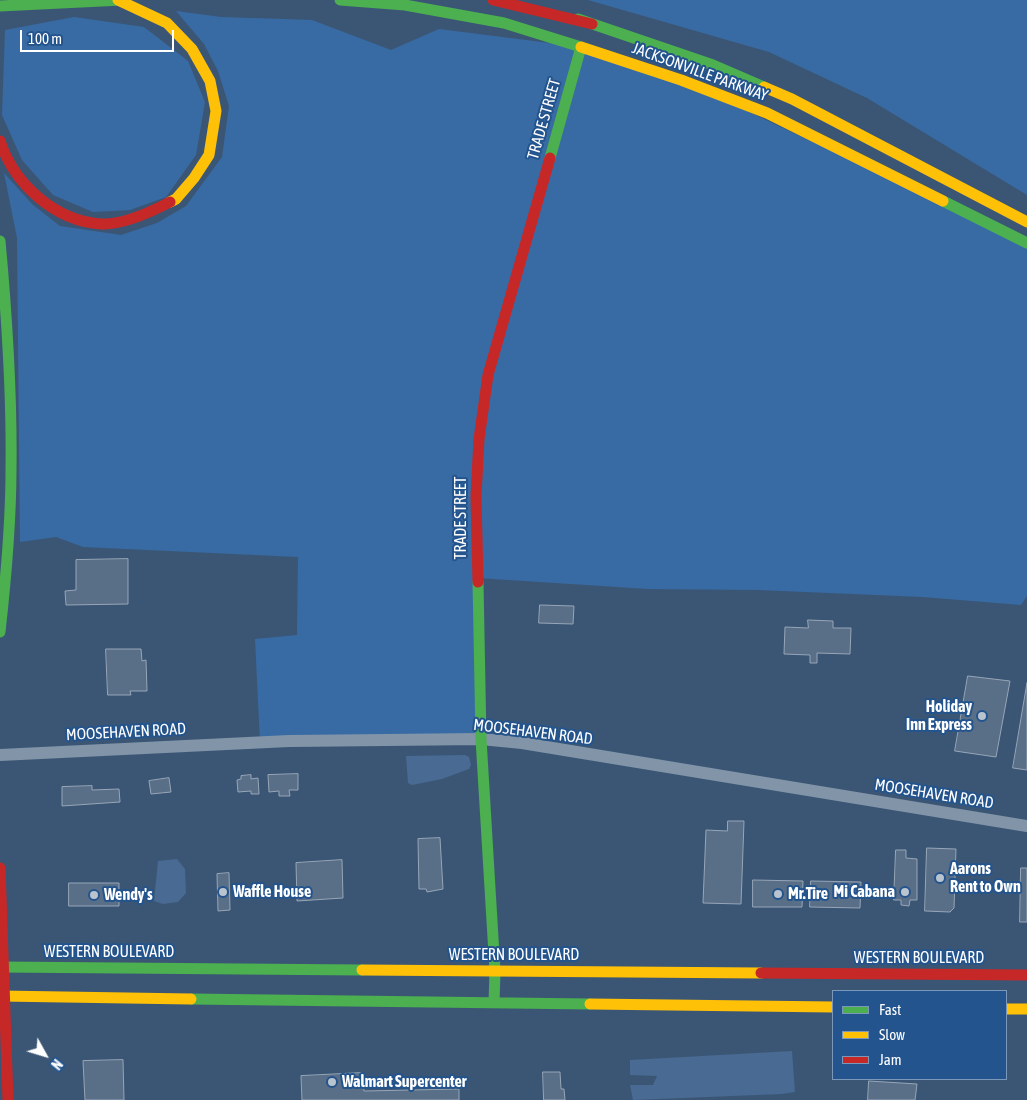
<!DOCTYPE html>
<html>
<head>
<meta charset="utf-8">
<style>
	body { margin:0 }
	#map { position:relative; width:1027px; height:1100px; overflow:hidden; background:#3b5675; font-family:"Asap Condensed",sans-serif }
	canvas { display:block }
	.legend { position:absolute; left:832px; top:990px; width:175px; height:90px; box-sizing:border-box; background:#23548d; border:1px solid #7b98bb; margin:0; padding:6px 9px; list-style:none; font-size:15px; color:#fff }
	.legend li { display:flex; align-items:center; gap:10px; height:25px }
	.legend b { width:25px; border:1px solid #7b98bb }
	.north { position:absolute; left:20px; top:1030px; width:50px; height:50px; -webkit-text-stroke:4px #23548d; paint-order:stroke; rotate:129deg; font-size:14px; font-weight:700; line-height:20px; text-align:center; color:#fff }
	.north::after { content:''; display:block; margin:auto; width:18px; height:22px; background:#fff; clip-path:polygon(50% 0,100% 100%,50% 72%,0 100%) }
	.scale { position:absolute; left:20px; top:30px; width:154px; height:22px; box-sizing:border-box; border:2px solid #fff; border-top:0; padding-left:6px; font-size:15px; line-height:18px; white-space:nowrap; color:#fff; -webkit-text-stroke:4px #23548d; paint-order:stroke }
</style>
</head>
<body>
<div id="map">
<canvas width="1027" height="1100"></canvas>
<ul class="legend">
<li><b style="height:6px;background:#4caf50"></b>Fast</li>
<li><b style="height:6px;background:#ffc107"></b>Slow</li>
<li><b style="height:6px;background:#c62828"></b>Jam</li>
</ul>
<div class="north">N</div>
<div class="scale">100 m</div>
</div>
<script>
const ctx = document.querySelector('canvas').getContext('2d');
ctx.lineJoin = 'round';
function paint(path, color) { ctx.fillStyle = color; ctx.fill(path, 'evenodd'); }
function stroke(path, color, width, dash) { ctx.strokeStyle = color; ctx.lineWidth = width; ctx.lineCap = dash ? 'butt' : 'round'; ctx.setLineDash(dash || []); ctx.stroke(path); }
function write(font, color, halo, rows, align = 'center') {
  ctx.font = font + ' "Asap Condensed",sans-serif'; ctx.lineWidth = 4; ctx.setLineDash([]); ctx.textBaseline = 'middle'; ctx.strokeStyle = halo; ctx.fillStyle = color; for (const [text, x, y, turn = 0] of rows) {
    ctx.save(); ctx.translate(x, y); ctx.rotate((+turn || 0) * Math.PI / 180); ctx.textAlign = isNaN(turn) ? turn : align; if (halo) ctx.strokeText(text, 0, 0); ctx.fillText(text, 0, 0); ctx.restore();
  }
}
const green = new Path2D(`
	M588 0H1027V195L867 98 769 52Z
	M176 11 221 17 312 20 391 50 439 29 581 47 681 80 1027 243V596L1021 605 923 597 758 590 648 589 478 578 481 739 260 742 255 639 297 635 298 557 83 547 56 537 20 542 17 238 4 173 33 205 60 226 121 235 157 223 186 206 222 157 229 106 218 71 204 44Z
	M74 17 144 27 188 61 205 102 196 155 166 197 130 210 93 212 53 195 22 160 2 115 5 30Z`);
const water = new Path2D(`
	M465 755 469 757 471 765 469 769 442 779 412 785 408 783 406 756Z
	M177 859 185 869 186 893 178 902 163 904 154 901 158 861Z
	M792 1051 795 1092 782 1094 633 1100 630 1085H653L657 1076 630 1075V1060Z`);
const building = new Path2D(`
	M128 559V604L66 605 65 591 76 590V560Z
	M540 605 574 606 573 624 539 623Z
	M808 620 833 621V628H851L850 654 817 653V663H810V655L784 654 785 627 808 628Z
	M106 649H141L142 661 146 660 147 691H130L131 695H108Z
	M968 676 1010 681 996 757 955 751Z
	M1027 683V770L1013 768Z
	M298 774V790H289L290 796H279V791L269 792 268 775Z
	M251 775V779L258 778 259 794H251V791L238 792 237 780 241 779V776Z
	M169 778 171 792 151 794 149 781Z
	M92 786V790L119 789 120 802 62 806V787Z
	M728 821H744L741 904 703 903 706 830 727 831Z
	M440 838 443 889 427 892 426 889H419L418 839Z
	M927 848 956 849 954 908 950 912 925 911Z
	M896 850H906V858L917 859V900H910L909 906 901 905V900H894Z
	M342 860 343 898 297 901 296 863Z
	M1021 868H1027V922H1020Z
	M229 873 230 910 218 911 217 874Z
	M753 880 803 881 802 907H753Z
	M811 881 861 882 860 908 810 907Z
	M69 883H119V906H69Z
	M123 1060 124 1100H85L83 1061Z
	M543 1072H560L561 1089H564L565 1100H544Z
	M362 1073 364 1091 459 1089V1100H302L301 1076Z
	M869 1081 917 1084 915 1100H868Z`);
const street = new Path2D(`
	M0 755 289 741 481 739 522 743 1027 826`);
const fast = new Path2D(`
	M340 0 405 5 504 23 581 47
	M0 6 122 0
	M578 19 713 65 764 87
	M550 158 581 47
	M943 201 1027 243
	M0 241C7 317 12 393 11 469 11 523 6 578 0 632
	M478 582 481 739 495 971 494 1003
	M0 967 362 970
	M191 999 590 1004`);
const slow = new Path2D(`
	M118 0 167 23 192 49 210 81 216 111 209 155 194 178 176 199 170 202
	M581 47 681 80 767 113 943 201
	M764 87 792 99 1027 222
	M362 970 761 973
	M0 996 191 999
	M590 1004 833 1007
	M1006 1009H1027`);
const jam = new Path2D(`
	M493 0 592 24
	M0 141C14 184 55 221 101 224 124 225 151 212 170 202
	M478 582 476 496 479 439 488 375 550 158
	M0 868 8 1100
	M761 973 1027 975`);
const markers = [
	[982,716,5,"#bac4cf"],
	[940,878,5,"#bac4cf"],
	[223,892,5,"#bac4cf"],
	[905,892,5,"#bac4cf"],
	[778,894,5,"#bac4cf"],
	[94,895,5,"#bac4cf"],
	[332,1082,5,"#bac4cf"]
];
const streetNames = [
	["JACKSONVILLE PARKWAY",700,72,20],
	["TRADE STREET",544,119,-74],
	["TRADE STREET",461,518,-90],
	["MOOSEHAVEN ROAD",126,732,-3],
	["MOOSEHAVEN ROAD",533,732,7],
	["MOOSEHAVEN ROAD",934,794,9],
	["WESTERN BOULEVARD",109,952],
	["WESTERN BOULEVARD",514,955],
	["WESTERN BOULEVARD",919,958]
];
const poiNames = [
	["Holiday",972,707,"right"],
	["Inn Express",972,725,"right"],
	["Aarons",950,869],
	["Rent to Own",950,887],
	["Waffle House",233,892],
	["Mi Cabana",895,892,"right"],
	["Mr.Tire",788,894],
	["Wendy's",104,895],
	["Walmart Supercenter",342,1082]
];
paint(green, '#386ba3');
paint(water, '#496a92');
paint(building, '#596e87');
stroke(building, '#97a6b7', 1);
stroke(street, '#8295a8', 12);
stroke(fast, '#4caf50', 11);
stroke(slow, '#ffc107', 11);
stroke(jam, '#c62828', 11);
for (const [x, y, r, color] of markers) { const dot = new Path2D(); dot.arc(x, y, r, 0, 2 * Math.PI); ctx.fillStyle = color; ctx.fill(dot); stroke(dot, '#23548d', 2); }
write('16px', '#fff', '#23548d', streetNames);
write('bold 16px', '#fff', '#23548d', poiNames, 'left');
</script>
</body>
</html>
